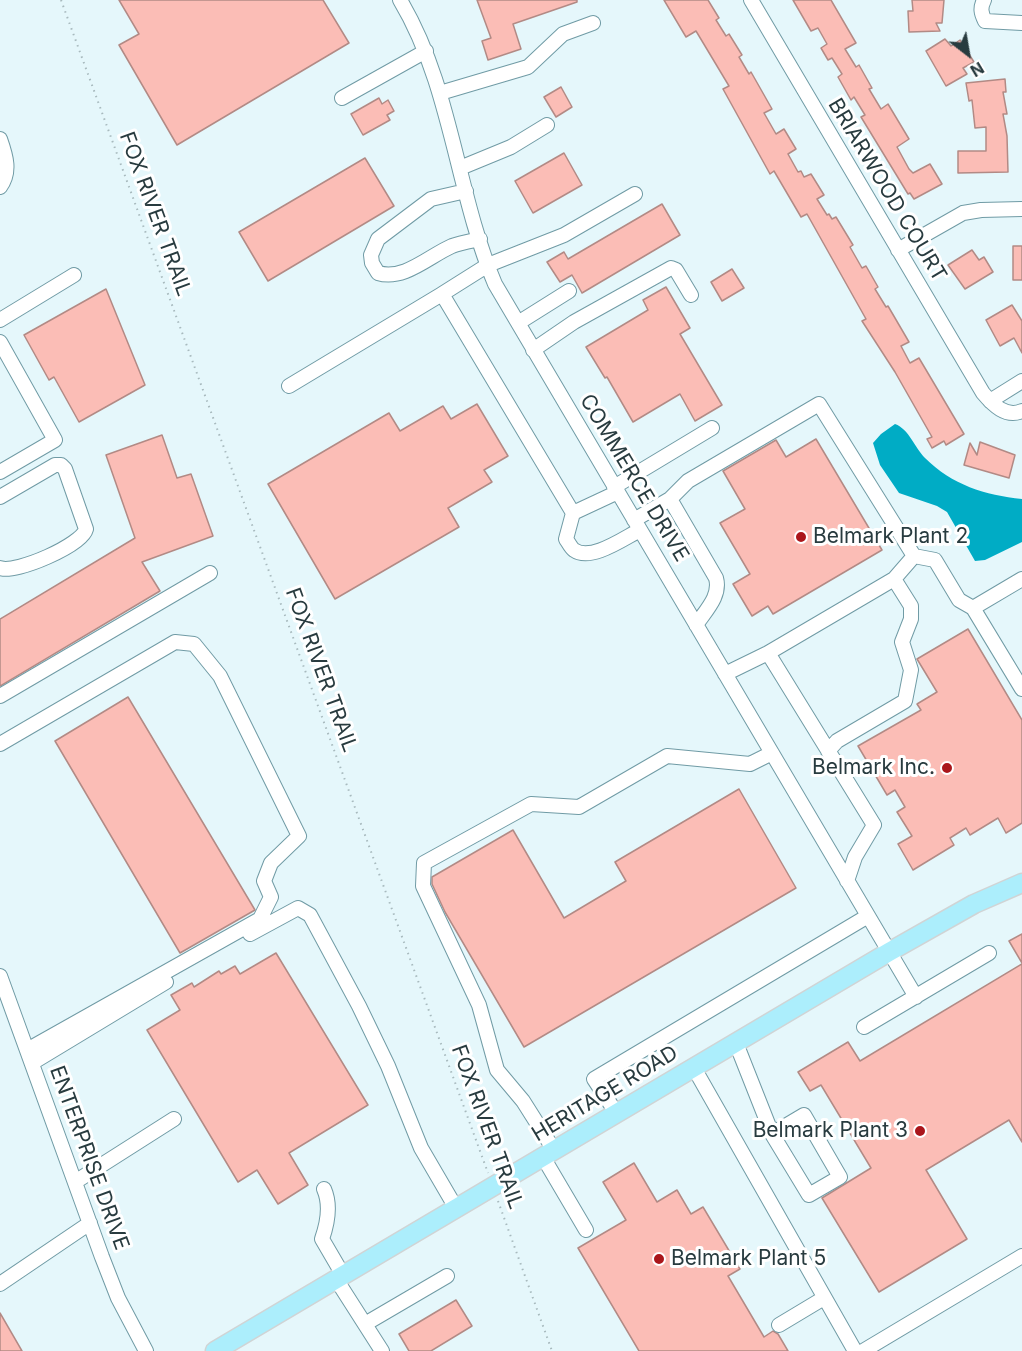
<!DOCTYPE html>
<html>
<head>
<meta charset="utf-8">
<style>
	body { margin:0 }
	#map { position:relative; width:1022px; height:1351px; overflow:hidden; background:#e5f7fb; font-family:Inter,sans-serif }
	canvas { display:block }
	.north { position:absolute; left:938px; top:24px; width:60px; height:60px; -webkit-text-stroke:4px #fff; paint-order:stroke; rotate:149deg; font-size:16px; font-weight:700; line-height:24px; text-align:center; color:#283b3f }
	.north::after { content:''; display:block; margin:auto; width:21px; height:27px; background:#283b3f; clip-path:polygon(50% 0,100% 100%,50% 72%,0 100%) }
</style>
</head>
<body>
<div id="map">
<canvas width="1022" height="1351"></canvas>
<div class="north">N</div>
</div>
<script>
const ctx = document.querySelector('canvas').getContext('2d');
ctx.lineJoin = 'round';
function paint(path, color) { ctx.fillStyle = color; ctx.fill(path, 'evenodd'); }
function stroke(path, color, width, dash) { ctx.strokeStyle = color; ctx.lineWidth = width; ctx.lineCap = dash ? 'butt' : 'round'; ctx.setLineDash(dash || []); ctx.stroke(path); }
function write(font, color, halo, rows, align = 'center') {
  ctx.font = font + ' Inter,sans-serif'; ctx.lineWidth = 6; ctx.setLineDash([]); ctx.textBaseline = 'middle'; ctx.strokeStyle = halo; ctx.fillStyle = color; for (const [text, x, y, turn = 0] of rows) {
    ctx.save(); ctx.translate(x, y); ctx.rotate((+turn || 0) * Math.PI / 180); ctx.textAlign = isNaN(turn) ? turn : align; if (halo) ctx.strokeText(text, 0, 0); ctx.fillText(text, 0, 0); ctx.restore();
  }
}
const water = new Path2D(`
	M895 424C909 429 915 448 925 458 952 485 985 495 1022 499V542L985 560 975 561 947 512 937 506 899 493 880 465 873 443 881 434Z`);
const building = new Path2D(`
	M119 0H323L349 43 177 145 119 45 139 34Z
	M477 0H577V2L513 24 521 49 488 60 482 41 491 38Z
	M664 0H708L719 18 716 20 726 36 729 34 742 55 739 57 749 74 751 72 772 109 764 113 776 134 784 129 796 149 788 154 798 172 801 171 804 177 811 174 824 195 817 199 827 215 829 214 832 219 836 217 853 245 850 247 862 268 866 266 878 287 875 289 886 307 888 306 909 342 901 346 910 363 919 358 964 434 946 445 944 441 932 448 927 439 932 437 895 372 862 321 866 319 807 214 801 217 774 171 770 174 723 89 729 86 696 31 686 37Z
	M793 0H831L856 43 845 49 856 67 859 65 872 88 869 89 881 109 888 104 909 139 897 147 909 169 913 173 930 164 942 184 914 199 910 193 908 194 861 117 865 115 854 97 851 100 838 77 842 74 832 58 828 60 821 48 827 44 818 28 811 31Z
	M912 0H944L942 23H936L940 31 909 32 908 11H913Z
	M945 39 951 46 960 40 974 62 963 68 967 74 946 86 926 51Z
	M1005 79 1006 92H1003L1007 114H1003L1007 136 1008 172 958 173V151H986V127L975 128 972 100 969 101 966 83Z
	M561 87 572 107 556 117 544 97Z
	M379 98 382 104 388 100 394 111 387 115 390 120 363 135 351 114Z
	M564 153 582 185 533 213 515 181Z
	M365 158 394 206 268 281 239 232Z
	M662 204 680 235 582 293 572 275 560 282 547 262 564 252 568 259Z
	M1013 246H1022V280H1013Z
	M972 250 979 260 984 257 993 272 965 289 948 265Z
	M732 269 744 288 722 301 711 282Z
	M666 287 690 328 680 334 722 405 695 421 680 394 633 422 607 377 605 378 586 347 648 310 643 300Z
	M106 289 145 385 79 422 54 377 49 380 24 335Z
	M1012 305 1022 321V353L1014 338 1000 346 986 320Z
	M477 404 508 456 484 470 492 482 448 508 459 527 335 599 268 484 389 413 400 431 443 406 451 419Z
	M162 435 177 478 191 474 213 536 142 562 160 591 0 686V619L135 538 106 455Z
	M816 439 882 550 773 614 768 606 752 616 733 584 750 574 720 523 745 509 723 471 776 440 786 457Z
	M980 442 1015 455 1009 478 964 465 970 443 977 455Z
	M968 629 1022 720V823L1006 833 998 818 970 835 966 828 950 838 954 845 913 870 898 844 912 836 897 812 905 807 895 790 887 795 858 746 921 710 917 704 937 692 917 659Z
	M128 697 255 910 180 953 55 741Z
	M739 789 796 888 524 1047 445 912 432 884V877L513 830 564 918 626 881 615 862Z
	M1022 934V963L1009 941Z
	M276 953 368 1105 289 1153 308 1185 278 1204 257 1170 238 1182 147 1030 180 1010 171 995 192 983 194 987 219 971 221 974 235 966 240 974Z
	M1022 964V1142L1009 1120 926 1170 967 1239 879 1292 822 1198 871 1168 821 1085 810 1091 798 1072 848 1042 860 1061Z
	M634 1163 657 1202 677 1190 691 1214 703 1207 740 1269 728 1276 764 1337 773 1331 778 1334 788 1351H639L578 1248 626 1220 603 1182Z
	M456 1300 472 1326 431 1351H409L399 1334Z
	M0 1313 22 1351H0Z`);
const path = new Path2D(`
	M61 0 488 1173
	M498 1201 552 1351`);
const minor = new Path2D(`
	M400 0C452 87 456 192 495 284L916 997
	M751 0 983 393C993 405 1006 418 1022 411
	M984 0C980 8 981 13 985 21L1022 23
	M440 93 528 67 563 34 593 23
	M342 98 426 51
	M0 139C6 156 11 172 0 187
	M460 168 511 147 547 125
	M466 191 431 199 378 239 371 255 372 263 378 273C404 281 429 256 452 246 460 243 471 241 480 239
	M898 250 963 213 981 210 1022 209
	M0 320 74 275
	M518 323 569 291
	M0 342 55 440 0 472
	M533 350 574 322 671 268 676 270 691 295
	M289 386 442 294
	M990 401 1022 381
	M614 487 712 428
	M618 492 573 513 442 294 488 265 564 235 635 194
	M0 497 55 465H61L65 469 86 529C82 545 16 574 0 568
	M670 499 716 578C721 596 706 610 696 625
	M573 513 566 539C568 542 571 548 574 550 591 562 624 538 640 530
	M634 520 670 499 688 481 819 404 914 556 894 579
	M914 556 935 560 959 600 973 608 1022 579
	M973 608 1022 689
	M768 653 874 825 855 857 847 881
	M725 674 768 653 894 579 911 606V619L902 642 911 670 905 701 837 741 828 751
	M0 696 210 573
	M0 744 175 642 194 644 220 676 299 836 271 863 264 881 271 897 260 919 27 1050
	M250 934 298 908 310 915 359 1006 388 1066 421 1148 456 1208
	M0 976 102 1257 118 1298 146 1351
	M864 1027 989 953
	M736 1043 772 1134 809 1195 840 1177 804 1115 772 1134
	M32 1063 166 982
	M694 1068 855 1351
	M617 1114 594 1079 868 916
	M554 1150 523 1101 497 1070 479 1005 423 886 424 863 531 804 579 807 667 756 750 764 772 753
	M543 1157 586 1230
	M75 1182 174 1119
	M324 1189C331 1205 328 1222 322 1239L343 1275
	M336 1279 382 1351
	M0 1284 90 1223
	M365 1324 447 1276
	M779 1325 824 1298
	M863 1351 1022 1256`);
const major = new Path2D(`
	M215 1351 889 952 974 904 1022 883`);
const markers = [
	[801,537,6,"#aa161b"],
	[947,768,6,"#aa161b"],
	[920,1131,6,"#aa161b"],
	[659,1259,6,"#aa161b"]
];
const streetNames = [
	["BRIARWOOD COURT",887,190,59],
	["FOX RIVER TRAIL",155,214,70],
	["COMMERCE DRIVE",634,478,59],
	["FOX RIVER TRAIL",321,670,70],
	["HERITAGE ROAD",605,1094,-31],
	["FOX RIVER TRAIL",487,1127,70],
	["ENTERPRISE DRIVE",89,1158,70]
];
const poiNames = [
	["Belmark Plant 2",813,537],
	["Belmark Inc.",935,768,"right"],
	["Belmark Plant 3",908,1131,"right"],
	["Belmark Plant 5",671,1259]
];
paint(water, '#00acc5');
paint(building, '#fbbdb6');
stroke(building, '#b28a85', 1.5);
stroke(minor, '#709ba5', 16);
stroke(major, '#d0d4d5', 21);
stroke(path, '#a8babe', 2, [1.5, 4.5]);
stroke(minor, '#fff', 14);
stroke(major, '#aceefc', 18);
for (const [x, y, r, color] of markers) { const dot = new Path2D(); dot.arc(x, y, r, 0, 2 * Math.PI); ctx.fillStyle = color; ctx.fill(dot); stroke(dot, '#fff', 2); }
write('21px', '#283b3f', '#fff', streetNames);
write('21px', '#283b3f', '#fff', poiNames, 'left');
</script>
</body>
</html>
